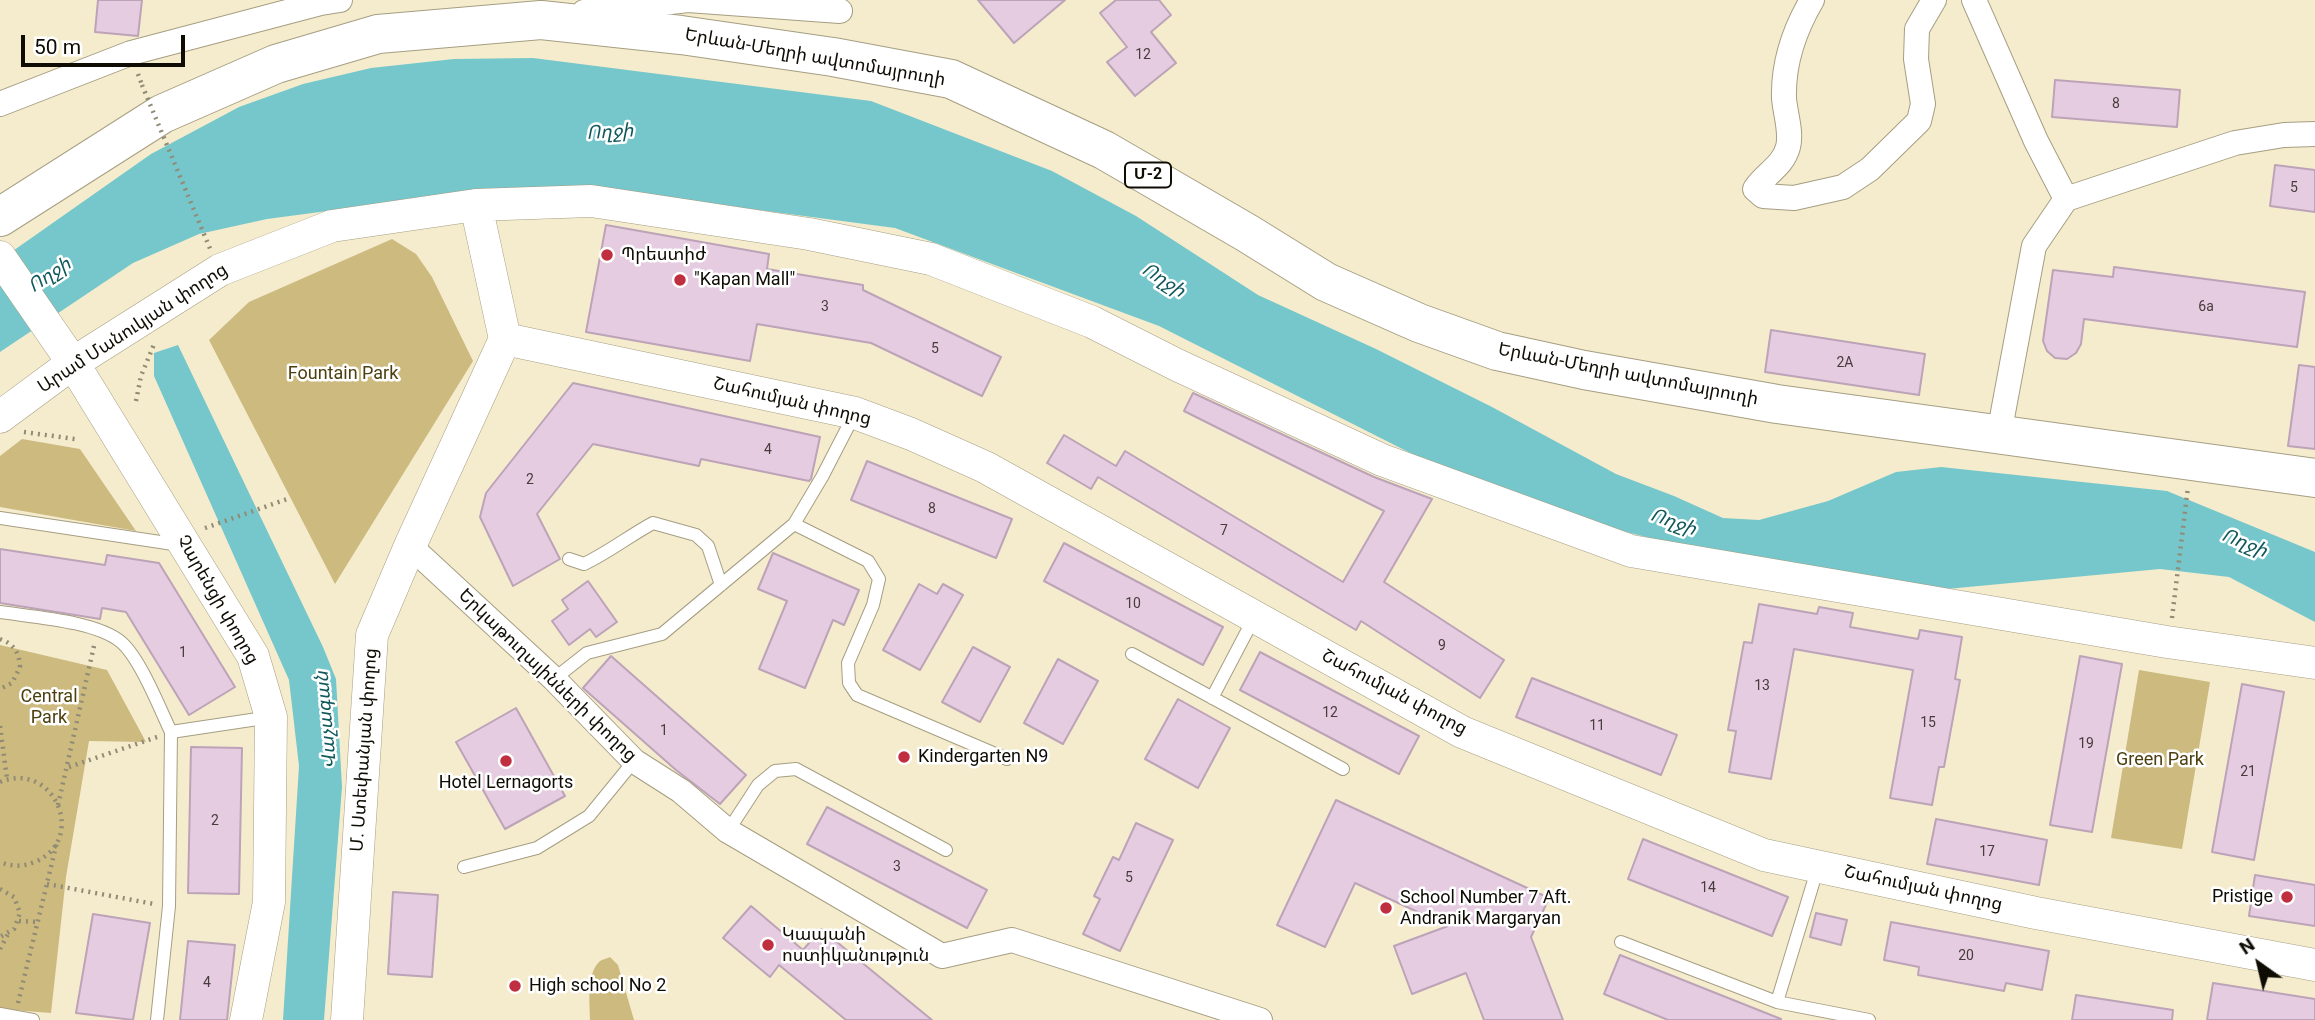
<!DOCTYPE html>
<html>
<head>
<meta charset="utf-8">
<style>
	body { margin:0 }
	#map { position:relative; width:2315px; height:1020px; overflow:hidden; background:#f5ecce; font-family:Roboto,sans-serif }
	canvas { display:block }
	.north { position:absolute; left:2224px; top:929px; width:70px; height:70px; -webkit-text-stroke:5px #fff; paint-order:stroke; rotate:326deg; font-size:19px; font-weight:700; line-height:28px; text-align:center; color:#0f0c04 }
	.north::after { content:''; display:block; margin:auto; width:24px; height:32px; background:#0f0c04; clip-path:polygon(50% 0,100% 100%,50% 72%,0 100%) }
	.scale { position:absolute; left:21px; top:35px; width:164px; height:32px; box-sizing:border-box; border:4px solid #0f0c04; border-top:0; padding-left:9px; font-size:21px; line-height:24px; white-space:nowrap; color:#0f0c04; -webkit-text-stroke:5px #fff; paint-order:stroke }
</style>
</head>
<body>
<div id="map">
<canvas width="2315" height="1020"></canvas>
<div class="north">N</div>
<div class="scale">50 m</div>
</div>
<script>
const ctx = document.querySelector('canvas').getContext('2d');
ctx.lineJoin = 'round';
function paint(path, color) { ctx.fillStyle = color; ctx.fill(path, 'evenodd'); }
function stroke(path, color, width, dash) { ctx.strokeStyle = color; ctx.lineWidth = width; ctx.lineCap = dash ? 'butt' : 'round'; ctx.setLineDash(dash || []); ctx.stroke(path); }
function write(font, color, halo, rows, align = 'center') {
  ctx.font = font + ' Roboto,"Noto Sans Armenian",sans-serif'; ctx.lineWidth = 5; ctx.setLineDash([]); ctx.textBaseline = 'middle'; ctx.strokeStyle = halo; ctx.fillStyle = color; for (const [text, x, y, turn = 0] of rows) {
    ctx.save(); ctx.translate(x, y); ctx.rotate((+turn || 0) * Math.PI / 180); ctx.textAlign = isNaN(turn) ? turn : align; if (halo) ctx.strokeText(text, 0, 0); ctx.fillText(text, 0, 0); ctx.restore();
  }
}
const green = new Path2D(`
	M392 239 416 254 432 277 473 361 335 584 209 340 249 302Z
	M22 439 80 449 136 531 0 507V456Z
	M0 645 107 670 146 742 89 741 66 877 51 1013 0 1009Z
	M2139 670 2210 682 2182 849 2111 838Z
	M610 957 618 965 634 1020H590C590 1004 586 975 599 962 602 959 606 959 610 957Z`);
const water = new Path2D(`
	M533 58 871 101 1052 171 1136 216 1258 295 1376 349 1492 407 1616 474 1674 496 1723 518 1759 520 1828 501 1896 472 1941 467 2167 491 2315 552V622L2229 577 2160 569 1936 590 1697 550 1599 525 1434 465 1159 326 895 228 607 190 448 195 267 219 199 234 133 263 0 352V260L151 154 239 107 303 84 371 68 454 59Z
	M178 345 323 647 336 679 342 787 324 1020H283L299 766 289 680 154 376V353Z`);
const building = new Path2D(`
	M98 0H142L138 36 95 32Z
	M978 0H1065L1014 43Z
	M1116 0H1159L1171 15 1151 32 1176 63 1135 96 1107 62 1127 47 1100 13Z
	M2055 80 2180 90 2177 127 2052 117Z
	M2275 165 2315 170V212L2270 206Z
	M606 225 769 254 767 269 863 285V290L1001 357 982 396 871 343 757 324 750 361 586 332Z
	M2114 267 2305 292 2297 347 2084 319 2081 344 2076 353 2067 359 2055 358 2047 351 2043 341 2053 270 2113 277Z
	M1771 330 1925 354 1919 395 1765 372Z
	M2299 365 2315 367V449L2288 446Z
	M573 383 820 437 811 479 809 481 701 459 699 466 593 444 537 514 560 559 513 586 480 517 486 493Z
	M1193 393 1374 477 1432 499 1384 582 1504 660 1480 698 1361 621 1356 630 1098 477 1091 489 1047 463 1064 435 1116 466 1125 451 1343 582 1384 511 1184 411Z
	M867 461 1012 519 996 558 851 500Z
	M1064 543 1223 627 1203 665 1044 581Z
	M0 549 105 565 107 555 159 563 235 687 189 715 126 612 102 608 100 619 0 603Z
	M773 553 859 590 844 625 833 620 805 688 759 669 787 601 758 589Z
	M588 581 617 622 596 637 590 629 569 645 552 621 568 609 562 600Z
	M919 584 937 594 943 584 963 595 920 670 883 650Z
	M1759 604 1817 614 1819 607 1853 613 1850 627 1918 639 1920 630 1962 637 1955 679 1960 680 1944 767H1939L1932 805 1890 798 1913 670 1794 649 1771 779 1729 772 1736 731 1728 730 1744 642 1752 643Z
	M973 647 1010 667 980 722 942 702Z
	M1260 652 1419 736 1399 774 1240 690Z
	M611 656 746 775 720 804 676 770 583 688Z
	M2080 656 2122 664 2092 832 2050 825Z
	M1058 659 1098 681 1063 744 1024 723Z
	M1532 678 1677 735 1661 775 1516 717Z
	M2242 684 2284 692 2254 860 2212 852Z
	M1178 699 1230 728 1198 788 1145 759Z
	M516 708 565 796 505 829 456 742Z
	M191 747 242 748 239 894 188 893Z
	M1336 800 1549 898 1531 937 1563 1020H1484L1466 973 1412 994 1394 946 1448 926 1355 883 1325 947 1277 925Z
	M827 807 987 890 967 928 807 844Z
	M1936 819 2047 840 2039 885 1927 864Z
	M1136 823 1173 840 1120 951 1083 934 1100 899 1094 896 1113 857 1119 860Z
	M1643 839 1788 897 1772 936 1628 879Z
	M2255 875 2315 885V926L2249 916Z
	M393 892 438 895 432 977 388 974Z
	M751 906 803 950 821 929 932 1020H846L779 965 770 977 723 938Z
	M1816 913 1847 920 1841 945 1810 937Z
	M93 914 150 923 133 1020 76 1013Z
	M1891 922 2049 951 2042 990 2006 983 2004 991 1918 975 1919 967 1884 960Z
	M188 941 235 945 227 1020H180Z
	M1620 955 1781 1019V1020H1668L1604 994Z
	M2213 983 2315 999V1020H2207Z
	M2076 995 2173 1010 2172 1020H2072Z`);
const path = new Path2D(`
	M138 74 142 85
	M136 401 141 376 155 342
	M24 432 75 439
	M205 528 290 498
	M2172 618 2188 487
	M0 639C14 644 19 652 20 667L12 683 0 689
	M0 726 7 779
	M69 767 157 737
	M0 782C54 760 87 838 37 861 24 867 12 867 0 862
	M58 805 94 646
	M47 884 154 904
	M0 889 14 897 20 913 14 929 0 937
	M19 921 38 922
	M0 949 8 934
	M18 1003 57 842`);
const service = new Path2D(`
	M0 518 180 545
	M794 524 868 561 879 579 873 605 848 663 849 683 857 695 1007 759
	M569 559 584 564C609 552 629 536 653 523L696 535 708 546 721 585
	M0 612C33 617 96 621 121 642 140 658 160 709 171 732L271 717
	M1132 654 1343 769
	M554 679 587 653 662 634 794 524 822 477 854 415
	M1212 698 1254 618
	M728 831 758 785 775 771 796 769 946 850
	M464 867 537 848 589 816 634 761
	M1621 942 1777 1002 1869 1020
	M1777 1002 1818 867
	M0 1014 33 1020
	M157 1020 169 906 171 732`);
const minor = new Path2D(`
	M1812 0C1795 29 1783 63 1784 98 1785 113 1792 132 1788 147 1783 166 1766 173 1755 189L1763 196 1794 198 1843 187 1870 169 1919 121 1923 104 1916 59 1917 29 1934 0
	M1974 0 2036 141 2066 199
	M584 12 688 0 840 11 824 0
	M0 104 131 53 321 3 340 0
	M1999 434 2034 246 2066 199 2235 143 2284 135 2315 134
	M410 546 554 679 634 761 681 791 728 831 942 956 1012 940 1260 1020`);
const tertiary = new Path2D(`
	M476 205 505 339
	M0 257 73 363 253 656 271 717 269 902 246 1020
	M505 339 855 413 911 434 985 467 1462 732 1764 855 2036 913 2315 965
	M0 417 73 363 220 270 332 226 476 205 591 201 809 234 931 259 1092 322 1177 365 1382 460 1631 551 2167 642 2315 663
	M347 1020 372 635 410 546 505 339`);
const trunk = new Path2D(`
	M0 217 162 114 276 64 378 34 541 20 681 35 833 57 951 79 1104 150 1247 233 1326 282 1419 323 1497 351 1584 370 1777 404 2315 478`);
const pathBridge = new Path2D(`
	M142 85 211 251`);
const markers = [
	[607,255,7,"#c02f3f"],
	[680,280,7,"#c02f3f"],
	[904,757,7,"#c02f3f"],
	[506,761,7,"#c02f3f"],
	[2287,897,7,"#c02f3f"],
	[1386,908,7,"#c02f3f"],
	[768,945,7,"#c02f3f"],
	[515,986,7,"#c02f3f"]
];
const numberNames = [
	["12",1143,55],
	["8",2116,104],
	["5",2294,188],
	["3",825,307],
	["6a",2206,307],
	["5",935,349],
	["2A",1845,363],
	["4",768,450],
	["2",530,480],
	["8",932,509],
	["7",1224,531],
	["10",1133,604],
	["9",1442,646],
	["1",183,653],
	["13",1762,686],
	["12",1330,713],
	["15",1928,723],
	["11",1597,726],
	["1",664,731],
	["19",2086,744],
	["21",2248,772],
	["2",215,821],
	["17",1987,852],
	["3",897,867],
	["5",1129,878],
	["14",1708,888],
	["20",1966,956],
	["4",207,983]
];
const shields = [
	[1148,175,46]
];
const shieldNames = [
	["Մ-2",1148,175]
];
const streetNames = [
	["Երևան-Մեղրի ավտոմայրուղի",815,58,10],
	["Արամ Մանուկյան փողոց",133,329,-33],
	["Երևան-Մեղրի ավտոմայրուղի",1628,375,11],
	["Շահումյան փողոց",792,402,13],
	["Չարենցի փողոց",217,600,60],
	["Երկաթուղայինների փողոց",547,676,44],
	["Շահումյան փողոց",1394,693,28],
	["Մ. Ստեփանյան փողոց",365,750,-86],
	["Շահումյան փողոց",1923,889,12]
];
const poiNames = [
	["Պրեստիժ",621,255],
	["\"Kapan Mall\"",694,280],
	["Kindergarten N9",918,757],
	["Hotel Lernagorts",506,783,"center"],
	["Pristige",2273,897,"right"],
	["School Number 7 Aft.",1400,898],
	["Andranik Margaryan",1400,919],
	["Կապանի",782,935],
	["ոստիկանություն",782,956],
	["High school No 2",529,986]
];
const parkNames = [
	["Fountain Park",343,374],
	["Central",49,697],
	["Park",49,718],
	["Green Park",2160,760]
];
const waterNames = [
	["Ողջի",610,133,-3],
	["Ողջի",50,276,-34],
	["Ողջի",1163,281,33],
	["Ողջի",1673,523,20],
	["Ողջի",2244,544,22],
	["Վաչագան",327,720,-95]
];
paint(green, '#ccba7f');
paint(water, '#75c7cb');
paint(building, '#e6cce1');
stroke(building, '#bca3b7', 2);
stroke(service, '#a69e82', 14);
stroke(minor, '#a69e82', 26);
stroke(tertiary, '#a69e82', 33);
stroke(trunk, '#a69e82', 40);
stroke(path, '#918b76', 4.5, [2, 5]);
stroke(service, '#fff', 12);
stroke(minor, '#fff', 24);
stroke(tertiary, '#fff', 32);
stroke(trunk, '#fff', 38);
stroke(pathBridge, '#918b76', 4.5, [2, 5]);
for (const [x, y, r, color] of markers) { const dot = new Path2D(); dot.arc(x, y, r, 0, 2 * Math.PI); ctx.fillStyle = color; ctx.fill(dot); stroke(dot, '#fff', 2.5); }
write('14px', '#453c3b', null, numberNames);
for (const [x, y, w] of shields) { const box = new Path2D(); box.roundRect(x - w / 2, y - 12.5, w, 25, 5); ctx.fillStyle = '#fff'; ctx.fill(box); stroke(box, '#0f0c04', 2); }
write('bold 16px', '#0f0c04', null, shieldNames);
write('18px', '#0f0c04', '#fff', streetNames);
write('18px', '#0f0c04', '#fff', poiNames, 'left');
write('18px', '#4d4010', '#fff', parkNames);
write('italic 19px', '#10585b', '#fff', waterNames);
</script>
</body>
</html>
